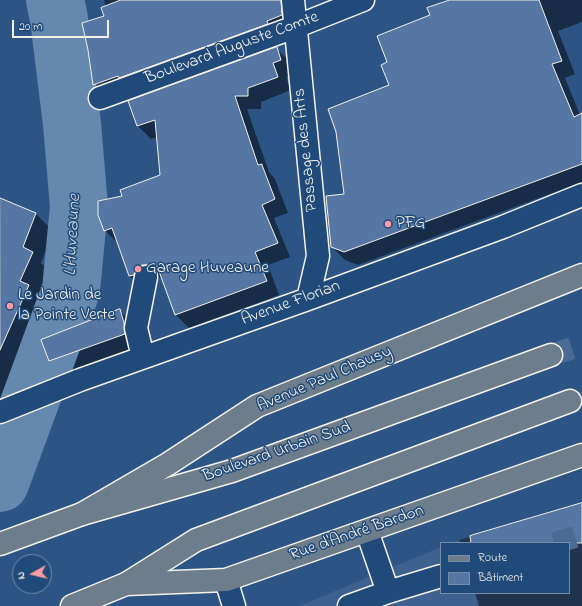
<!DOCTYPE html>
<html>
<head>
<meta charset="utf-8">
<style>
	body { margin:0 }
	#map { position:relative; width:582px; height:606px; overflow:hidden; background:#2c5585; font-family:"Indie Flower",sans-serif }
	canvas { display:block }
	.legend { position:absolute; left:440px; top:542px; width:130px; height:52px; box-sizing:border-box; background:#1f4a7a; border:1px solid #748da6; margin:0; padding:5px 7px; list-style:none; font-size:12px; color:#f4f1e8 }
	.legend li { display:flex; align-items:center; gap:8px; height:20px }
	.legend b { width:20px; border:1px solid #748da6 }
	.north { position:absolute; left:12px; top:554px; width:40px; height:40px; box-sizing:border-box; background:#1f4a7a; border:1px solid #748da6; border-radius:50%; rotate:262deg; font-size:11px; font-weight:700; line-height:16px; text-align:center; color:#f4f1e8 }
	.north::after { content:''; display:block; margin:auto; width:14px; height:18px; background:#ff9aa2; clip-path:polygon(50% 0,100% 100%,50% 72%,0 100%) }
	.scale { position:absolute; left:12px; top:20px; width:97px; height:18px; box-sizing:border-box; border:2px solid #f4f1e8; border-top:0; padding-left:5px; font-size:12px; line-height:14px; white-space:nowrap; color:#f4f1e8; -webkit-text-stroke:3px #1f4a7a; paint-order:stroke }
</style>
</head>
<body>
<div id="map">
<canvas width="582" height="606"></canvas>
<ul class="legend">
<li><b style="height:5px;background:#6d7d8c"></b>Route</li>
<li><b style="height:11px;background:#5677a3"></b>Bâtiment</li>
</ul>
<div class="north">N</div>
<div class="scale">20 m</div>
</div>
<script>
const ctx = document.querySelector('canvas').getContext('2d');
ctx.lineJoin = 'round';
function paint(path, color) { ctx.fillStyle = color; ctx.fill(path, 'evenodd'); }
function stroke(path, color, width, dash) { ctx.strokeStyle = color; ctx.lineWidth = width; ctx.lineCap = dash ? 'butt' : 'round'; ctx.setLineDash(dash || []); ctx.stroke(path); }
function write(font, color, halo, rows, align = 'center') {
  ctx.font = font + ' "Indie Flower",sans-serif'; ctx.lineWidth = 3; ctx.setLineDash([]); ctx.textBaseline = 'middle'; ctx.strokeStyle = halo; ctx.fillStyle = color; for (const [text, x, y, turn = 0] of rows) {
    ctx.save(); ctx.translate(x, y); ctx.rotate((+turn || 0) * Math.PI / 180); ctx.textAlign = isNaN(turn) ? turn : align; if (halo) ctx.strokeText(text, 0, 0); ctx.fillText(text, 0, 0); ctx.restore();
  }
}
const built = new Path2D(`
	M582 503V606H299L441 547V593H569V543H450Z`);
const shadow = new Path2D(`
	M104 0H281L288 27 105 95 94 85 89 50 105 17 106 7Z
	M453 0H582V22L558 31 575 74 565 78 580 115 582 114V182L358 265 345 260 332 247 345 195 390 85 388 63 431 16Z
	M276 48 290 62 294 73 286 77 291 90 261 102V109H247L269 172 275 179 288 213 274 218 290 257 268 265 279 295 189 328 176 315 162 278H155L144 289 130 276 119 244 105 231 99 215 124 196 161 176 157 137 151 139 138 126 129 102Z
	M0 204 36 214 53 231 41 263 50 271 38 296 46 304 0 407Z
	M120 311 135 326 140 349 65 376 49 361Z
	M582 504V606H479L475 593H569V543H460L459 540Z`);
const river = new Path2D(`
	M0 483 71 290 79 207 72 124 59 19 55 0`);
const building = new Path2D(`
	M121 0H281L282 15 267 21 268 24 119 78 118 76 93 85 88 50 82 23 104 16 101 8Z
	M450 0H539L562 61 552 64 574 117 582 113V164L344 252 331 247 326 196 344 194 336 132 328 109 389 85 381 65 387 62 377 36 430 15 427 8Z
	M277 47 281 60 273 63 278 77 248 88V96H235L258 165 262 164V165L275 199 262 205 278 243 255 252 267 281 175 315 157 266 153 267 148 265H142L136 269 134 275 129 276 112 228 104 231 98 215V201L122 196 120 190 160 175 155 120 137 126 128 101Z
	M0 198 36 213 23 247 33 252 20 281 29 285 0 350Z
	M120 309 124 323 125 334 49 361 41 340Z
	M582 503V543H471L470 536Z`);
const minorTunnel = new Path2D(`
	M554 543 582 535`);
const highwayTunnel = new Path2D(`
	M551 355 582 345`);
const minor = new Path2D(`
	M293 0 318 256 308 299
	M100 98 295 27 363 0
	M143 357 136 328 146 277
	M0 412 80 380 308 299 503 227 582 195
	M367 531 388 592
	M226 580 234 606
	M349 606 388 592 441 576`);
const major = new Path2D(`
	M0 544 82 514 168 464 257 406 582 275
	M72 606 126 584 226 580 582 455`);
const highway = new Path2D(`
	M82 514 232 471 551 355
	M126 584 196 540 570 401`);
const markers = [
	[388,224,4,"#ff9aa2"],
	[138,269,4,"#ff9aa2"],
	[10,306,4,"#ff9aa2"]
];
const streetNames = [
	["Boulevard Auguste Comte",232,49,-20],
	["Passage des Arts",307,150,-96],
	["Avenue Florian",291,304,-20],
	["Avenue Paul Chausy",325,380,-23],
	["Boulevard Urbain Sud",277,453,-19],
	["Rue d'André Bardon",357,534,-19]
];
const poiNames = [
	["PFG",396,224],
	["Garage Huveaune",146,269],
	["Le Jardin de",18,296],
	["la Pointe Verte",18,316]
];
const waterNames = [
	["L'Huveaune",74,235,-87]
];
paint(built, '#3d6290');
paint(shadow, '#0007');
stroke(river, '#6488ae', 58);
paint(building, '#5677a3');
stroke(building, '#f4f1e8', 1);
stroke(minorTunnel, '#4a6c94', 22, [22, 11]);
stroke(highwayTunnel, '#4a6c94', 22, [22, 11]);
stroke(minor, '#f4f1e8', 25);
stroke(major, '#f4f1e8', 25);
stroke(highway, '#f4f1e8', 25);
stroke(minor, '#1f4a7a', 22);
stroke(major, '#6d7d8c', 22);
stroke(highway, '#6d7d8c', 22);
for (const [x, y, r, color] of markers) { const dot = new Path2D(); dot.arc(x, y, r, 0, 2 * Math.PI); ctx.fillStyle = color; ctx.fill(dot); stroke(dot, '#1f4a7a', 1.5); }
write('17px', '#f4f1e8', '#1f4a7a', streetNames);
write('17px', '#f4f1e8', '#1f4a7a', poiNames, 'left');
write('italic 18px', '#d7dcdc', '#1f4a7a', waterNames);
</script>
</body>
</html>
